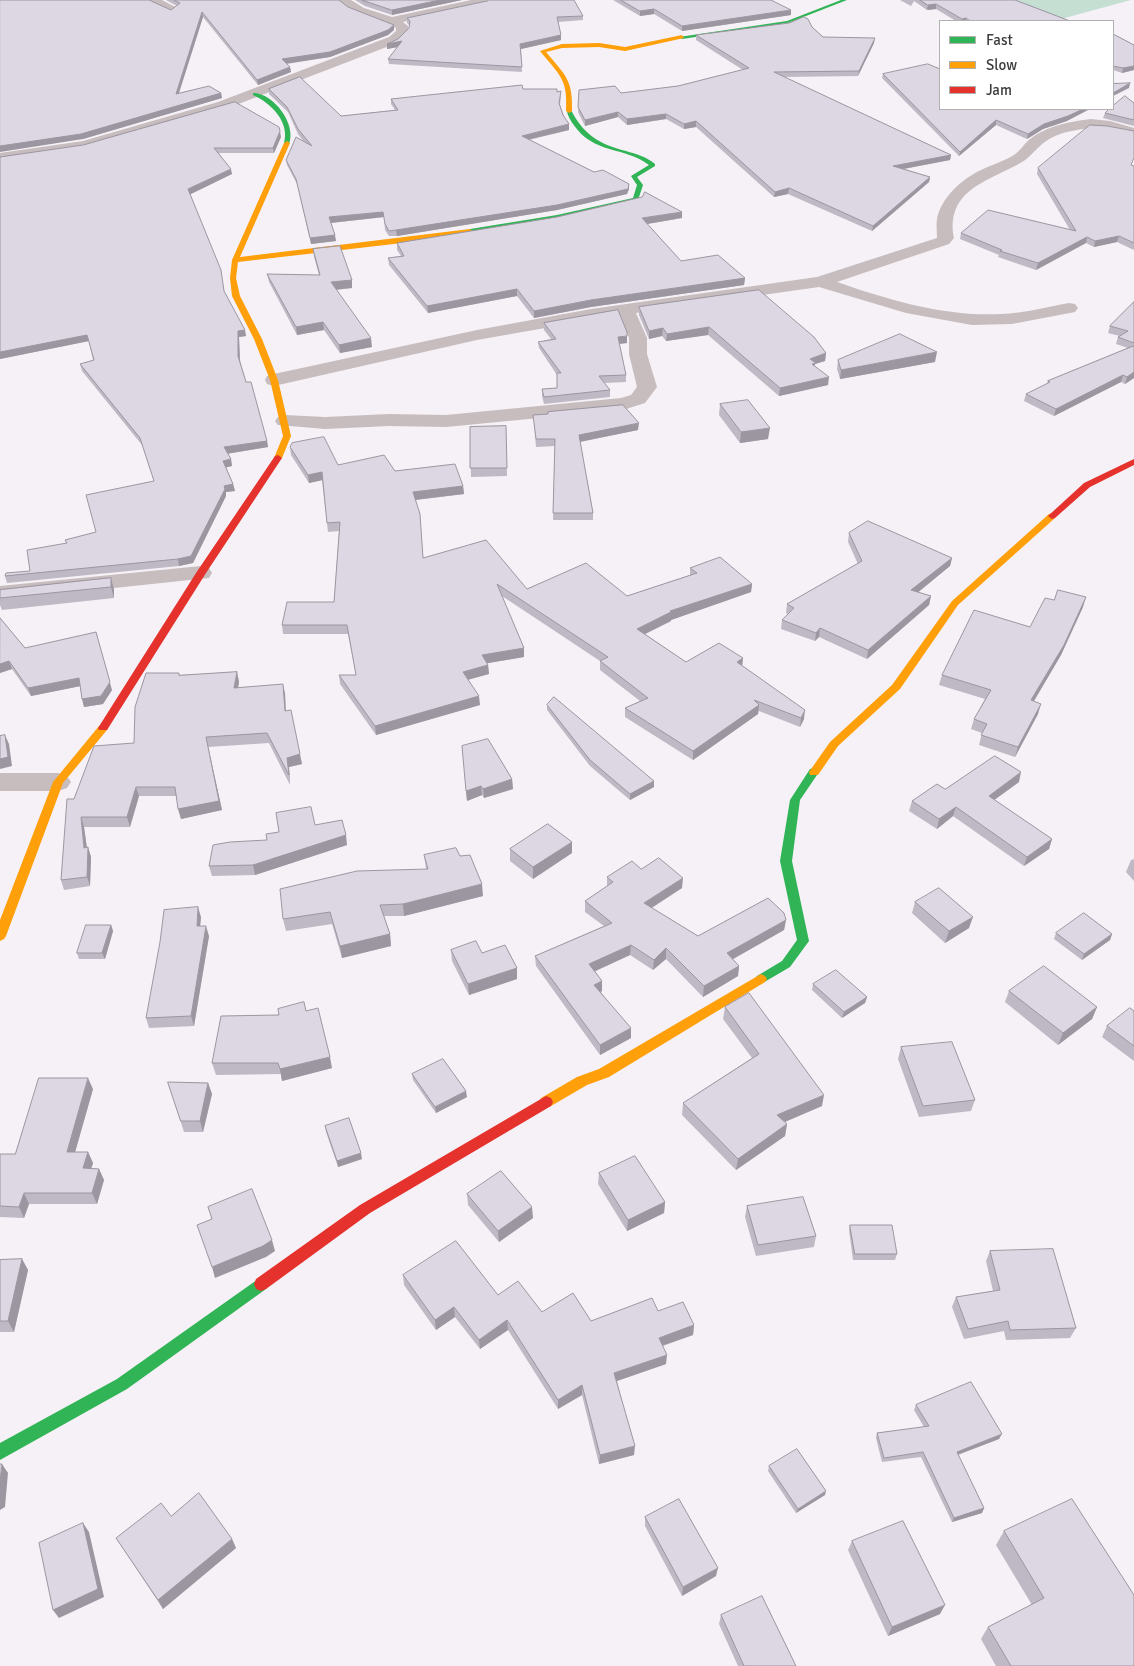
<!DOCTYPE html>
<html>
<head>
<meta charset="utf-8">
<style>
	body { margin:0 }
	#map { position:relative; width:1134px; height:1666px; overflow:hidden; background:#f5f1f6; font-family:Signika,sans-serif }
	canvas { display:block }
	.legend { position:absolute; left:939px; top:20px; width:175px; height:90px; box-sizing:border-box; background:#fff; border:1px solid #b2b1b2; margin:0; padding:6px 9px; list-style:none; font-size:15px; color:#3e3c3f }
	.legend li { display:flex; align-items:center; gap:10px; height:25px }
	.legend b { width:25px; border:1px solid #b2b1b2 }
</style>
</head>
<body>
<div id="map">
<canvas width="1134" height="1666"></canvas>
<ul class="legend">
<li><b style="height:6px;background:#30b455"></b>Fast</li>
<li><b style="height:6px;background:#ff9f0a"></b>Slow</li>
<li><b style="height:6px;background:#e5322d"></b>Jam</li>
</ul>
</div>
<script>
const ctx = document.querySelector('canvas').getContext('2d');
ctx.lineJoin = 'round';
function paint(path, color) { ctx.fillStyle = color; ctx.fill(path, 'evenodd'); }
function stroke(path, color, width, dash) { ctx.strokeStyle = color; ctx.lineWidth = width; ctx.lineCap = dash ? 'butt' : 'round'; ctx.setLineDash(dash || []); ctx.stroke(path); }
const green = new Path2D(`
	M956 0H1131L1061 19Z`);
const street = new Path2D(`
	M146 0H162L179 9 173 13 148 2Z
	M337 0H351L364 8 392 17 471 0H493L487 4 403 22 408 26V32L397 43 228 108 84 149 0 161V153L83 141 218 102 389 37 396 31V28C377 19 351 17 337 0Z
	M1091 119 1110 121 1134 128V136C1114 131 1098 126 1077 130 1064 132 1048 137 1039 147 1033 152 1029 158 1022 162 990 181 945 189 954 238L949 244 837 282C889 300 945 317 1001 314 1024 313 1047 307 1069 303L1075 304 1078 308 1075 312 1012 324 972 325 906 313 819 287 636 313 647 338V354L657 387 645 403 623 410 446 427 389 426 325 429 278 425 275 421 278 417 285 415 325 417 389 414 446 415 621 398 631 395 637 387 629 354V338L619 315 477 340 274 386 267 384 265 380 267 376 274 374 477 330 591 309 817 277 937 238C937 232 936 225 937 219 941 198 961 180 979 171 990 165 1003 162 1014 155 1020 151 1024 144 1030 139 1046 126 1072 121 1091 119Z
	M201 566 209 568 212 573 209 578 0 600V586Z
	M0 773H58L67 776 71 782 67 788 58 791H0Z`);
const fast = new Path2D(`
	M841 0H847L788 23 682 39 679 37 787 21Z
	M253 93C274 93 297 125 289 144L284 143C290 122 271 103 253 95Z
	M567 110H571C584 135 599 144 626 151 636 154 647 157 655 164V166L637 177 643 185 638 200 557 219 468 232 467 231 470 229 557 215 633 198 637 185 631 176 649 165C624 146 594 155 573 124 570 119 567 115 567 110Z
	M814 768 819 772 800 800 792 861 809 941 790 967 761 984 757 982 755 979 757 976 782 961 797 940 780 861 790 800 810 769Z
	M261 1277 266 1279 268 1284 266 1289 127 1389 0 1460V1443L117 1379Z`);
const slow = new Path2D(`
	M682 35 684 38 625 51 599 47 562 48 546 52C565 75 573 79 572 111L569 113 566 111C568 78 559 75 540 51L562 44 599 43 625 47Z
	M287 141 290 143 240 257 470 229 473 231 411 242 238 262 236 278 240 296 262 339 278 380 291 436 282 458 278 461 274 458 283 436 270 380 254 339 232 296 230 278 232 260 284 143Z
	M1052 513 1055 514V518L958 605 900 689 838 746 818 775H810L809 772 830 742 892 685 952 601 1049 514Z
	M103 725 108 728 107 730 63 783 6 936 4 939 0 941V920L53 782 99 726Z
	M761 974 765 976 767 979 765 982 609 1077 587 1085 551 1106 546 1108 541 1106 539 1102 541 1098 577 1077 599 1069Z`);
const jam = new Path2D(`
	M278 455 282 458 206 573 107 730H99L98 728 196 573 275 456Z
	M1134 459V465L1090 487 1055 518 1052 519 1048 516 1084 483Z
	M546 1096 551 1098 553 1102 551 1106 370 1213 266 1289 261 1291 256 1289 254 1284 256 1279 360 1205Z`);
const wall = new Path2D(`
	M166 0H339L348 7 394 30 388 35 330 57 287 64 290 67 291 72 258 85 203 17 179 93H221L222 98 83 139 171 10 177 6Z
	M355 0H462L392 15 365 6Z
	M613 0H771L791 15 682 31 654 14 640 16Z
	M900 0H1015L1070 21H956L936 9 927 10 914 1 911 6Z
	M487 1 583 16V20L558 22 561 40 521 49 522 72 389 64 388 59 398 47 387 49V44L398 39 409 28V25L407 23V18Z
	M812 27 823 37 874 43 858 76 784 77 951 155 950 160 904 169 930 177 929 182 872 231 788 194 774 197 696 127 684 129 666 119 627 125 618 117 585 126 578 112 579 90 621 93 678 86 743 70 696 40V35Z
	M1113 34 1134 45V70L1122 73 1113 70Z
	M883 74 940 109 1067 121 1043 129 1027 139 996 125 959 156 882 78Z
	M269 89 341 116 395 110 391 104V99L523 89 557 92 561 96 560 105 569 130 529 140 629 189 627 194 557 210 397 236H389L385 230 384 217 331 223 336 241 311 244 297 184 287 165 286 160 304 142 298 134 288 112 269 94Z
	M1134 103V126L1103 118 1105 113Z
	M281 137 274 153H219L232 174 190 194 224 291 246 336 239 337 240 360 246 382 267 441 268 447 227 454 231 459 232 466 226 467 233 484 235 491 226 492V496L193 563 179 566 7 583 5 576 30 571 66 543 65 540 96 532 154 481 142 445 82 371 80 364 93 360 89 341 0 359V157Z
	M1132 165 1134 166V250L1117 242 1094 247 1086 243 1036 270 998 257 999 255 960 239 961 233 1070 230 1037 174 1038 168Z
	M682 218 647 224 681 261 745 278 744 285 591 307 534 318 517 296 428 313 389 265 388 258 401 256 397 250V243Z
	M313 249 352 280V288L336 290 372 347 340 353 324 330 297 335 269 282 267 274 319 275 314 257Z
	M1134 302V378L1125 384 1121 382 1054 416 1024 401 1026 394 1047 384 1048 381 1128 348 1116 344 1118 337 1120 336 1108 333 1110 326Z
	M639 307 826 353 825 361 815 364V367L828 385 779 396 708 335 666 341 662 336 649 339 639 315Z
	M544 323 627 343 619 344 626 375V382L604 383 610 390V397L544 404 542 396V389L557 388V375L539 348 538 342 551 339 544 330Z
	M838 360 935 362 840 379 837 369Z
	M720 404 768 439 740 443 719 415Z
	M548 412 638 430 580 442 593 513V520H553L555 446 536 447 534 422 533 415 548 414Z
	M506 426 507 476 471 477 470 427Z
	M290 447 338 465 395 471 463 486 464 494 416 500 423 558 527 589 627 596 690 575V568L752 584 751 592 671 620V621L645 634 686 662 743 658 742 666 804 719 800 727 759 711 758 714 693 760 625 717V708L640 701 600 670V661L502 596 524 657 487 663 488 665 489 674 468 679 480 705 376 735 340 684 339 675H356L348 634H283L282 625 334 602 339 531 328 532 322 480 309 483 291 455Z
	M849 533 952 558 950 566 918 592 931 596 929 605 867 659 819 637 815 641 781 629 782 620 788 614 786 613 787 604 858 564 848 542Z
	M111 578 114 590V598L2 610 0 605V590Z
	M1083 607 1061 655 1034 701 1038 714 1015 757 979 745 982 733 971 729 974 719 985 699 939 685 942 675 1030 627Z
	M0 618 25 648 112 690 103 704 84 707 80 686 31 696 12 669 0 673Z
	M237 672 239 682 238 688 285 693 286 711 302 764 289 767 290 785 269 743 208 747 222 810 181 819 176 796H139L130 827H84L87 847H88L91 857 90 886 64 890 61 880 74 799 134 743 179 675Z
	M547 705 654 787 630 800 590 766 547 710Z
	M462 746 512 779 513 789 484 798 482 795 467 801Z
	M1019 782 994 800 1052 839 1049 849 1024 866 953 816 937 829 909 811 912 801 945 789Z
	M315 825 347 845 255 875 212 876 209 866 267 840Z
	M510 849 572 853 533 879 510 861Z
	M424 855 460 856 483 896 404 916H384L390 934 391 946 342 958 332 924 286 931 283 919 426 869Z
	M1134 859V881L1126 872 1131 860Z
	M641 869 682 888 652 908 698 936 786 920 784 930 733 959 739 966 738 976 703 997 666 959 653 970 630 955 595 971 602 981V991L601 992 631 1038 600 1055 536 966 535 956 604 926 585 912V901L607 887V877Z
	M915 902 969 928 945 943 912 913Z
	M201 917 200 926 209 936 194 1026 149 1028 146 1018Z
	M111 925 113 931 105 959H79L77 953Z
	M1056 933 1112 934 1110 940 1082 960 1054 939Z
	M451 950 517 979 469 995 452 961Z
	M813 984 867 997 865 1003 842 1018 812 990Z
	M1009 991 1097 1007 1092 1019 1058 1045 1005 1002Z
	M725 1007 822 1106 785 1122 787 1124 785 1136 736 1170 682 1115 683 1103 752 1058 723 1019Z
	M306 1011 332 1068 282 1081 281 1074 216 1075 212 1063 279 1015Z
	M1134 1011V1061L1102 1037 1107 1026Z
	M901 1047 975 1100 971 1111 919 1117 898 1059Z
	M412 1074 467 1097 436 1113 413 1080Z
	M168 1082 208 1083 212 1094 203 1132H184Z
	M93 1089 75 1152H88L93 1163 91 1168 99 1169 104 1180 97 1204H29L24 1218 0 1217V1154H15Z
	M325 1126 362 1159 338 1167 326 1132Z
	M599 1173 665 1202 664 1213 627 1231 598 1184Z
	M467 1194 533 1218 499 1242 468 1205Z
	M747 1206 816 1236 814 1247 756 1256 745 1217Z
	M850 1225 897 1254 895 1260H853L849 1230Z
	M990 1251 1076 1328 1070 1338 1006 1340 1004 1331 964 1339 952 1307 956 1297 993 1291 986 1261Z
	M22 1259 28 1270 14 1332H0V1260Z
	M403 1275 498 1295 542 1312 591 1321 658 1311 694 1325 693 1335 663 1346 666 1364 617 1381 634 1455 599 1464 582 1395 558 1409 508 1330 480 1349 455 1317 436 1330 404 1285Z
	M916 1405 999 1439 958 1455 984 1508 982 1513 952 1522 921 1457 882 1462 876 1438 877 1433 924 1427 914 1410Z
	M769 1466 825 1495 796 1513 768 1471Z
	M171 1516 232 1539 236 1548 163 1609 116 1538Z
	M645 1517 716 1576 682 1596 645 1526Z
	M1004 1531 1134 1666H996L981 1639 988 1627 1032 1605 996 1545Z
	M852 1541 940 1614 888 1636 848 1550Z
	M721 1615 796 1666H738L719 1624Z`);
const shadedWall = new Path2D(`
	M440 0H462L392 15V10Z
	M936 4V9L927 10 928 5Z
	M654 9V14L640 16V11Z
	M791 10V15L682 31V26Z
	M202 12 203 17 177 99 176 94Z
	M966 18V21H962V19Z
	M394 25V30L388 35 330 57 283 64 282 59Z
	M561 35V40L521 49 520 44Z
	M875 38 874 43 858 76 859 71Z
	M402 41 403 46 387 49V44Z
	M1134 66V70L1122 73 1123 68Z
	M290 67 291 72 258 85 257 80Z
	M1130 83 1129 88 1113 96V93Z
	M221 93 222 98 83 139 0 152V146Z
	M1083 109H1090L1067 121 1043 129 1027 139 1028 134 1044 124Z
	M618 112V117L585 126V120Z
	M666 114V119L627 125V119Z
	M996 120V125L959 156 960 152Z
	M696 121V127L684 129V124Z
	M569 124V130L522 141V136Z
	M280 131 281 137 274 153 273 148Z
	M951 155 950 160 892 171 893 166Z
	M231 169 232 174 189 195 188 189Z
	M930 177 929 182 872 231 873 226Z
	M629 184V189L627 194 557 210 397 236 396 230Z
	M789 188 788 194 774 197 775 192Z
	M383 212 384 217 330 223 329 217Z
	M682 212V218L641 225 642 218Z
	M335 235 336 241 311 244 310 238Z
	M1119 236 1117 242 1094 247 1095 241Z
	M1087 237 1086 243 1036 270 1038 263Z
	M745 278 744 285 591 307 534 318V311L591 300Z
	M352 280V288L332 290 331 282Z
	M517 289V296L428 313 427 306Z
	M323 322 324 330 297 335 296 327Z
	M709 327 708 335 666 341 667 334Z
	M663 328 662 336 649 339V331Z
	M245 330 246 336 239 337 240 363 238 356V331Z
	M87 335 89 341 0 359V352Z
	M627 336V343L618 344V337Z
	M371 338 372 347 340 353 339 345Z
	M937 352 935 362 840 379 841 370Z
	M826 353 825 361 815 364 814 371 810 359Z
	M1134 372V378L1125 384 1127 377Z
	M1123 375 1121 382 1054 416 1056 409Z
	M829 377 828 385 779 396 780 388Z
	M639 423 638 430 579 442V435Z
	M770 428 768 439 740 443 741 432Z
	M267 441 268 447 225 454 224 447Z
	M231 459 232 466 224 468 223 461Z
	M322 472 323 480 309 483 308 475Z
	M233 484 235 491 226 492V496L193 563 179 566 178 559 224 486Z
	M463 486 464 494 414 500 413 492Z
	M952 558 950 566 910 599 911 590Z
	M111 578 114 590V598L111 587Z
	M752 584 751 592 671 620V621L637 638V629L670 611Z
	M931 596 929 605 867 659 868 650Z
	M1086 597 1083 607 1061 655 1028 711 1031 700Z
	M820 628 819 637 815 641 816 633Z
	M96 632 112 690 103 704 84 707 82 699Z
	M524 648V657L483 664 482 655Z
	M743 658 742 667 737 662Z
	M9 661 12 669 0 673V664Z
	M488 665 489 674 464 681 463 672Z
	M237 672 239 682 236 698 234 688Z
	M79 678 81 686 31 696 28 688Z
	M283 684 285 693 286 721 285 711Z
	M479 696 480 705 376 735 375 726Z
	M1041 704 1038 714 1015 757 1018 747Z
	M759 705 758 714 693 760V751Z
	M805 710 804 719 800 727 801 718Z
	M5 735 9 744 12 766 0 769V759Z
	M206 737 222 810 181 819 178 809Z
	M300 754 302 764 289 767 290 785 289 775 287 758Z
	M1021 772 1019 782 986 806 989 796Z
	M512 779 513 789 484 798 483 789Z
	M654 781V787L630 800V794Z
	M481 786 482 795 467 801 466 791Z
	M136 787 139 796 130 827 127 817Z
	M956 807 953 816 937 829 939 819Z
	M81 817 84 827 88 857 84 848Z
	M346 835 347 845 255 875 253 865Z
	M1052 839 1049 849 1024 866 1027 857Z
	M572 842V853L533 879V867Z
	M88 847 91 857 90 886 87 877Z
	M683 878 682 888 643 913 644 903Z
	M482 884 483 896 404 916 403 904Z
	M198 907 201 917 199 937 197 926Z
	M973 917 969 928 945 943 949 931Z
	M786 920 784 930 726 963 727 953Z
	M111 925 113 931 105 959 102 953Z
	M206 926 209 936 194 1026 191 1016Z
	M390 934 391 946 342 958 340 946Z
	M1112 934 1110 940 1082 960 1084 954Z
	M631 945 630 955 589 974V964Z
	M666 948V959L653 970 654 960Z
	M739 966 738 976 703 997 704 986Z
	M517 968V979L469 995 468 984Z
	M602 981V991L594 995V985Z
	M867 997 865 1003 842 1018 844 1012Z
	M1097 1007 1092 1019 1058 1045 1063 1033Z
	M631 1028V1038L600 1055V1045Z
	M330 1057 332 1068 282 1081 280 1069Z
	M88 1078 93 1089 72 1163 67 1152Z
	M208 1083 212 1094 203 1132 200 1121Z
	M466 1091 467 1097 436 1113 435 1107Z
	M824 1095 822 1106 775 1126 777 1115Z
	M787 1124 785 1136 736 1170 738 1159Z
	M88 1152 93 1163 88 1179 83 1168Z
	M361 1153 362 1159 338 1167 337 1161Z
	M99 1169 104 1180 97 1204 92 1193Z
	M24 1193 29 1204 24 1218 19 1207Z
	M665 1202 664 1213 627 1231 628 1220Z
	M532 1207 533 1218 499 1242 498 1231Z
	M272 1240 275 1251 266 1257 215 1278 212 1267Z
	M22 1259 28 1270 14 1332 8 1321Z
	M454 1307 455 1317 436 1330 435 1320Z
	M507 1320 508 1330 480 1349 479 1340Z
	M694 1325 693 1335 658 1347 659 1338Z
	M667 1355 666 1364 614 1382V1373Z
	M582 1385V1395L558 1409V1400Z
	M1002 1434 999 1439 954 1456 957 1452Z
	M635 1446 634 1455 599 1464 600 1455Z
	M2 1464 8 1473 5 1507 0 1510V1482Z
	M826 1491 825 1495 796 1513 798 1509Z
	M984 1508 982 1513 952 1522 954 1518Z
	M83 1523 89 1532 104 1597 59 1618 53 1610Z
	M232 1539 236 1548 163 1609 158 1600Z
	M718 1568 716 1576 682 1596 683 1587Z
	M945 1605 940 1614 888 1636 892 1627Z`);
const building = new Path2D(`
	M0 0H149L171 10 180 3 174 0H339L348 7 394 25 388 30 330 52 282 59 290 67 257 80 202 12 176 94 209 86 221 93 81 134 0 146Z
	M362 0H440L392 10Z
	M489 0H574L583 16 557 17 561 35 520 44 522 67 388 59 402 41 387 44 398 39 409 28 410 21 407 18 487 1Z
	M621 0H771L791 10 682 26 654 9 640 11Z
	M920 0H1015L1070 21H970L966 18 962 19 936 4 928 5Z
	M804 17 808 19 812 27 823 37 875 38 859 71 774 72 951 155 893 166 930 177 873 226 789 188 775 192 696 121 684 124 666 114 627 119 618 112 585 120 578 107 579 90 615 86 621 93 678 86 749 68 696 35 789 23Z
	M1113 34 1134 45V66L1123 68 1113 66Z
	M928 64 940 69V109H1083L1068 116 1044 124 1028 134 996 120 960 152 883 74Z
	M300 77 341 116 398 110 391 99 522 85 523 89H557V92L561 91 559 103 563 115 569 124 522 136 594 172 603 170 629 184 628 189 557 205 396 230 389 231 385 224 383 212 329 217 335 235 310 238 296 179 286 160 296 137 312 146 298 129 287 107 269 89Z
	M1130 83 1113 93V84Z
	M1125 96 1134 103V120L1105 113 1109 109H1113V106Z
	M235 102 279 127 280 131 273 148H214L231 169 188 189 221 270 224 291 245 330 238 331V356L246 382H251L267 441 224 447 231 459 223 461 233 484 224 486 225 489 191 556 178 559 5 576 6 573 30 571 27 550 67 543 65 540 96 532 86 495 154 481 140 438 80 364 94 360 87 335 0 352V157L83 145Z
	M1090 125 1107 126 1134 131V158L1131 165 1134 166V243L1119 236 1095 241 1087 237 1038 263 1000 251 1002 250 961 233 988 210 1076 231 1038 168Z
	M645 192 682 212 642 218 681 261 718 255 745 278 591 300 534 311 517 289 427 306 388 258 404 256 397 243 557 217 642 197Z
	M340 246 352 280 331 282 371 338 339 345 323 322 296 327 267 274 320 275 313 249Z
	M759 290 814 337 826 353 810 359 816 363 812 364 829 377 780 388 709 327 667 334 663 328 649 331 639 307Z
	M1134 302V343L1118 337 1128 331 1110 326Z
	M618 310 627 332V336L618 337 626 375 599 376 610 390 544 397 542 389 557 388V373H561L538 342 556 339 544 323Z
	M900 334 937 352 841 370 838 360Z
	M1134 346V372L1127 377 1123 375 1056 409 1026 394 1050 382 1048 381Z
	M748 400 770 428 741 432 720 404Z
	M623 405 639 423 579 435 593 513H553L555 439H536L533 415 548 414V412Z
	M506 426 507 468H470V427Z
	M324 437 338 465 384 455 395 471 455 464 463 486 413 492 420 514 423 558 486 540 527 589 586 563 627 596 697 573 690 568 720 557 752 584 670 611 671 612 637 629 686 662 719 643 743 658 737 662 805 710 801 718 754 700 759 705 693 751 625 708 648 698 600 661 608 657 497 584 524 648 482 655 488 665 463 672 479 696 375 726 339 675H356L347 625H282L287 602H334L340 522 327 523 322 472 308 475 290 447 292 443Z
	M868 521 952 558 911 590 931 596 868 650 820 628 816 633 782 620 794 608 787 604 862 561 849 533Z
	M111 578V587L0 598V590Z
	M1058 590 1086 597 1064 645 1031 700 1041 704 1018 747 981 735 987 724 974 719 991 690 942 675 974 610 1030 627 1045 598 1054 600Z
	M0 618 25 648 96 632 110 682 101 696 82 699 79 678 28 688 9 661 0 664Z
	M237 672 234 688 283 684 285 711 291 710 300 754 287 758 289 775 267 733 206 737 219 801 178 809 175 787H136L127 817H81L84 848 88 847 87 877 61 880 67 799H74L94 746 134 743 135 707 146 673H179V675Z
	M554 697 654 781 630 794 590 760 547 705Z
	M5 735 8 757 0 759V736Z
	M488 739 512 779 483 789 481 786 466 791 462 746Z
	M995 756 1021 772 989 796 1052 839 1027 857 956 807 939 819 912 801 937 784 945 789Z
	M311 807 315 825 342 820 346 835 253 865 209 866 213 845 230 842 267 840 266 834 279 832 276 813Z
	M548 824 572 842 533 867 510 849Z
	M456 848 460 856 470 855 482 884 403 904 380 905 390 934 340 946 330 912 283 919 280 889 357 871 428 869 424 855Z
	M659 858 683 878 644 903 698 936 768 898 784 913 786 920 727 953 739 966 704 986 666 948 654 960 631 945 589 964 602 981 594 985 631 1028 600 1045 535 956 612 923 585 901 613 882 607 877 632 861 641 869Z
	M939 888 973 917 949 931 915 902Z
	M198 907 197 926H206L191 1016 146 1018 160 942 164 910Z
	M1084 913 1112 934 1084 954 1056 933Z
	M86 925H111L102 953H77Z
	M476 941 482 953 505 945 517 968 468 984 451 950Z
	M1044 966 1097 1007 1063 1033 1009 991Z
	M836 970 867 997 844 1012 813 984Z
	M749 993 824 1095 777 1115 787 1124 738 1159 683 1103 759 1054 725 1007Z
	M304 1002 306 1011 318 1008 330 1057 280 1069 278 1063H212L221 1016 279 1015 278 1009Z
	M1130 1008 1134 1011V1046L1107 1026Z
	M952 1042 975 1100 923 1106 901 1047Z
	M443 1059 466 1091 435 1107 412 1074Z
	M39 1078H88L67 1152H88L83 1168 99 1169 92 1193H24L19 1207 0 1206V1154H15Z
	M168 1082 208 1083 200 1121H181Z
	M349 1118 361 1153 337 1161 325 1126Z
	M635 1156 665 1202 628 1220 599 1173Z
	M501 1171 532 1207 498 1231 467 1194Z
	M252 1189 272 1240 263 1246 212 1267 197 1225 212 1219 208 1207Z
	M803 1197 816 1236 758 1245 747 1206Z
	M850 1225H892L897 1254H855Z
	M456 1241 498 1295 518 1281 542 1312 573 1293 591 1321 652 1298 658 1311 683 1302 694 1325 659 1338 667 1355 614 1373 635 1446 600 1455 582 1385 558 1400 507 1320 479 1340 454 1307 435 1320 403 1275Z
	M1053 1249 1076 1328 1010 1330 1008 1321 968 1329 956 1297 1000 1290 990 1251Z
	M22 1259 8 1321H0V1260Z
	M971 1382 1002 1434 957 1452 984 1508 954 1518 923 1452 884 1458 877 1433 929 1426 916 1405Z
	M797 1449 826 1491 798 1509 769 1466Z
	M0 1464H2L0 1482Z
	M199 1493 232 1539 158 1600 116 1538 161 1503 171 1516Z
	M679 1499 718 1568 683 1587 645 1517Z
	M1072 1499 1134 1595V1666H1011L988 1627 1044 1598 1004 1531Z
	M903 1521 945 1605 892 1627 852 1541Z
	M83 1523 98 1589 53 1610 39 1543Z
	M762 1596 796 1666H744L721 1615Z`);
paint(green, '#c5dfd3');
paint(street, '#c7bdbe');
paint(fast, '#30b455');
paint(slow, '#ff9f0a');
paint(jam, '#e5322d');
paint(wall, '#beb9c4');
paint(shadedWall, '#9b96a0');
paint(building, '#ddd7e4');
stroke(building, '#9b96a0', 1);
</script>
</body>
</html>
